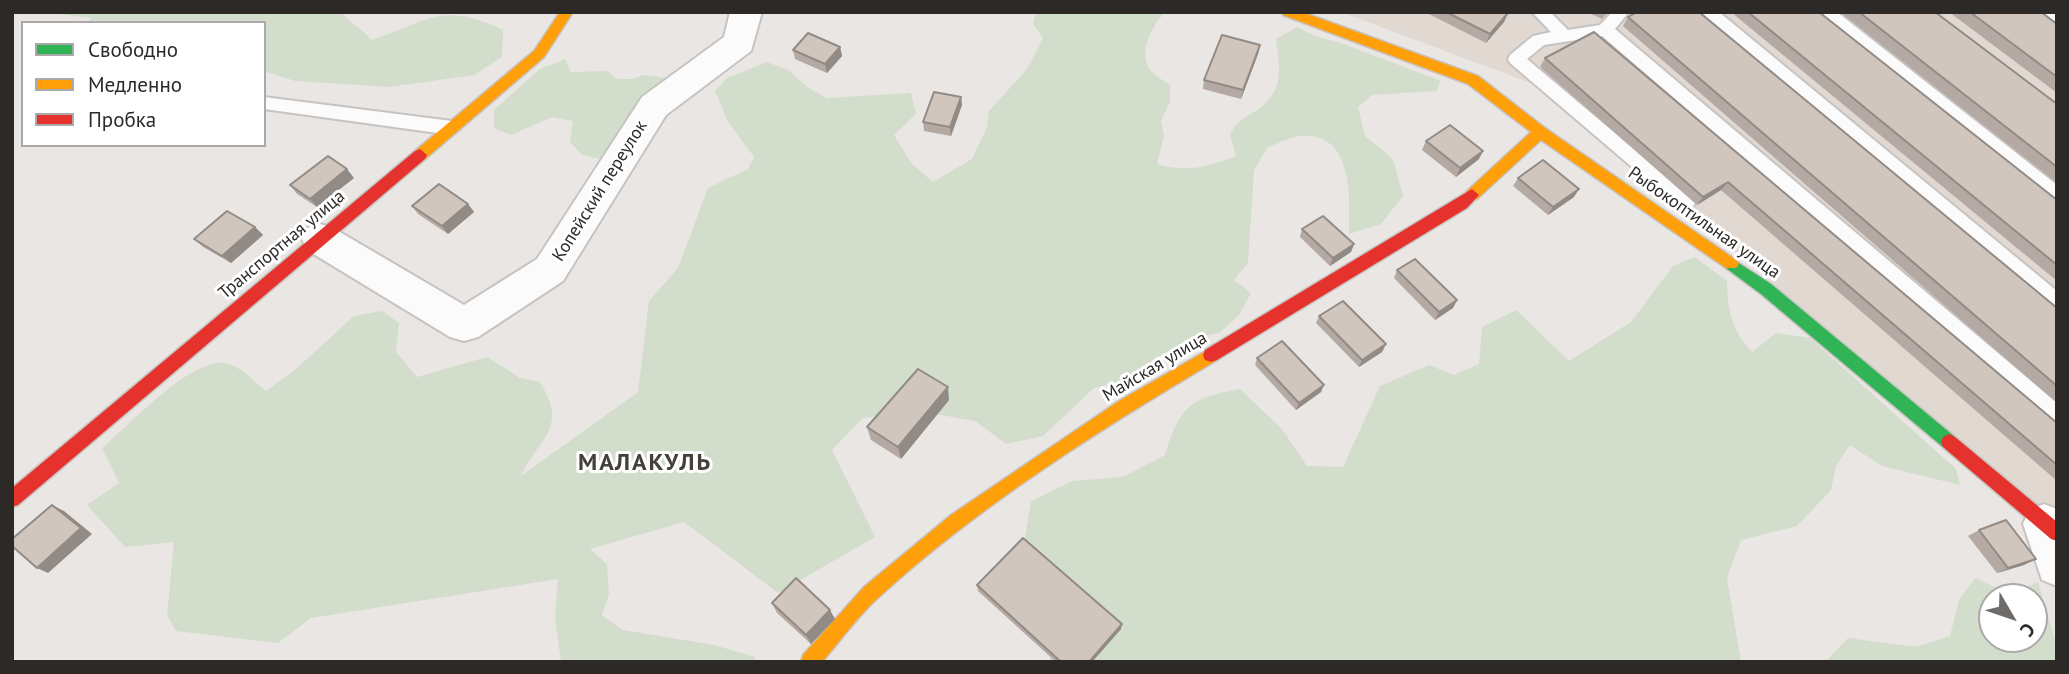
<!DOCTYPE html>
<html>
<head>
<meta charset="utf-8">
<style>
	body { margin:0 }
	#map { position:relative; width:2069px; height:674px; overflow:hidden; background:#eae6e3; font-family:"PT Sans",sans-serif }
	canvas { display:block }
	.frame { position:absolute; inset:0; border:14px solid #2c2927; pointer-events:none }
	.legend { position:absolute; left:21px; top:21px; width:245px; height:126px; box-sizing:border-box; background:#fff; border:2px solid #aba9a9; margin:0; padding:9px 12px; list-style:none; font-size:21px; color:#2c2927 }
	.legend li { display:flex; align-items:center; gap:14px; height:35px }
	.legend b { width:35px; border:2px solid #aba9a9 }
	.north { position:absolute; left:1978px; top:583px; width:70px; height:70px; box-sizing:border-box; background:#fff; border:2px solid #aba9a9; border-radius:50%; rotate:129deg; font-size:19px; font-weight:700; line-height:28px; text-align:center; color:#2c2927 }
	.north::after { content:''; display:block; margin:auto; width:24px; height:32px; background:#6e6b69; clip-path:polygon(50% 0,100% 100%,50% 72%,0 100%) }
</style>
</head>
<body>
<div id="map">
<canvas width="2069" height="674"></canvas>
<div class="frame"></div>
<ul class="legend">
<li><b style="height:9px;background:#30b455"></b>Свободно</li>
<li><b style="height:9px;background:#ff9f0a"></b>Медленно</li>
<li><b style="height:9px;background:#e5322d"></b>Пробка</li>
</ul>
<div class="north">С</div>
</div>
<script>
const ctx = document.querySelector('canvas').getContext('2d');
ctx.lineJoin = 'round';
function paint(path, color) { ctx.fillStyle = color; ctx.fill(path, 'evenodd'); }
function stroke(path, color, width, dash) { ctx.strokeStyle = color; ctx.lineWidth = width; ctx.lineCap = dash ? 'butt' : 'round'; ctx.setLineDash(dash || []); ctx.stroke(path); }
function write(font, color, halo, rows, align = 'center') {
  ctx.font = font + ' "PT Sans",sans-serif'; ctx.lineWidth = 6; ctx.setLineDash([]); ctx.textBaseline = 'middle'; ctx.strokeStyle = halo; ctx.fillStyle = color; for (const [text, x, y, turn = 0] of rows) {
    ctx.save(); ctx.translate(x, y); ctx.rotate((+turn || 0) * Math.PI / 180); ctx.textAlign = isNaN(turn) ? turn : align; if (halo) ctx.strokeText(text, 0, 0); ctx.fillText(text, 0, 0); ctx.restore();
  }
}
const built = new Path2D(`
	M1341 12H2057V521L1536 85Z`);
const green = new Path2D(`
	M40 12H341C350 24 363 28 371 40 427 22 442 0 503 30L502 57 474 75 389 87 295 81 264 71V23H87L91 18Z
	M1036 12H1165C1152 27 1137 51 1151 71 1155 76 1165 81 1170 85V102L1161 121 1164 136 1157 164C1185 173 1209 167 1236 156L1230 134C1237 122 1242 119 1254 112 1285 93 1280 71 1276 39L1297 27 1317 37 1341 43 1441 81 1436 91 1372 95 1358 107 1365 136 1393 159 1403 196 1381 224 1349 234C1350 197 1354 131 1299 136 1289 137 1277 144 1268 147L1254 170 1248 263 1234 280 1251 293 1239 315 1219 333 1196 338 1157 357 1130 380 1094 388 1043 436 1006 444 975 421 918 411 863 418 832 450 875 537 778 593 684 522 590 549 607 564 609 594 602 615 623 630 714 645 755 657 753 662H561L555 617 558 579 311 618 278 643 176 631 167 615 174 542 125 547 87 505 119 483 102 448C128 426 191 357 226 363 240 366 255 382 266 391L296 369 354 316 382 311 399 323 396 352 417 377 487 357 520 378 540 382C570 431 537 438 521 476L638 392 649 301 678 268 708 188 748 169 754 157 727 120 715 91 727 78 767 62 790 71 807 87 827 98 911 93 916 114 894 135 911 163 933 182 972 159 987 127 989 111 1027 69 1043 38 1033 24Z
	M565 59 571 72 607 71 617 79H633L643 75 666 78 634 112 600 159 582 155 570 142 573 121 552 117 511 135 494 128V110L540 69Z
	M1695 257 1727 281C1728 311 1731 329 1752 352L1776 333 1810 338 1956 469 1960 485 1882 466 1850 445 1836 466 1831 490 1797 526 1741 540 1727 578 1741 662H1048L1069 620 1024 544 1031 501 1073 481 1123 477 1165 455C1180 406 1190 398 1240 389L1282 429 1307 466 1343 467 1380 386 1429 365 1454 375 1479 364 1482 327 1516 310 1569 361 1631 322 1673 266Z
	M1975 578C2002 591 2011 596 2038 582L2057 647V662H1825L1848 638 1916 647 1950 636 1959 600ZM1992 597H2034V639H1992Z`);
const lane = new Path2D(`
	M1532 12H1550L1568 30 1600 25 1612 12H1629L1615 29 2057 403V425L2050 422 1602 36 1544 45 1527 59 1692 198 1695 203 1692 208H1680L1510 63 1508 59 1510 55 1533 36 1551 32Z
	M1700 12H1719L2057 291V310Z
	M1818 12H1837L2057 185V202Z
	M2035 12 2057 14V28Z
	M264 97 452 121 461 128 452 135 264 109Z`);
const street = new Path2D(`
	M730 12H762L751 51 666 115 563 281 478 337 464 341 450 337 307 250 302 239 307 228 320 224 333 228 464 305 537 259 642 97 724 37Z
	M2044 504 2057 509V586L2042 580 2023 524 2029 510Z`);
const fast = new Path2D(`
	M1731 258 1771 284 1955 437 1957 442 1955 447 1949 450 1943 447 1761 294 1726 268 1723 264 1726 260Z`);
const slow = new Path2D(`
	M560 12H573L544 57 425 159H415L413 155 415 151 534 51Z
	M1282 12H1302L1478 76 1545 128 1736 260 1739 264 1736 268H1726L1541 140 1477 199H1467L1465 195 1467 191 1531 132 1468 84 1283 15Z
	M1211 348 1217 350 1219 355 1217 360C1101 429 978 506 878 598 858 616 840 641 822 662H801L803 655 864 587 951 515 1119 401Z`);
const jam = new Path2D(`
	M420 149 427 155 425 159 18 505 12 507V488L415 151Z
	M1472 189 1479 195 1467 208 1217 360 1211 362 1205 360 1203 355 1205 350Z
	M1949 434 1955 437 2057 522V541L2051 539 1943 447 1941 442 1943 437Z`);
const wall = new Path2D(`
	M1425 12H1506L1508 13 1504 22 1486 43Z
	M1587 12H1608L1602 19Z
	M1731 12H1819L2057 200V281Z
	M1840 12H1935L2057 104V183Z
	M1949 12H2041L2057 24V93Z
	M1628 17 2057 308V403L1623 26Z
	M1594 32 2057 423V481L1721 190 1697 205 1540 67 1545 58Z
	M840 47 842 56 827 73 795 59 793 50Z
	M1258 54 1241 99 1203 89 1204 80Z
	M961 97 962 105 951 136 924 131 923 122Z
	M1426 141 1479 159 1456 177 1422 150Z
	M354 178 317 207 297 194 290 185Z
	M1518 178 1574 197 1548 215 1513 186Z
	M468 204 474 212 448 234 418 214 412 206Z
	M255 227 263 235 231 263 203 247 194 239Z
	M1302 229 1354 244 1351 252 1330 266 1300 237Z
	M1397 270 1457 300 1453 308 1435 320 1394 278Z
	M1319 316 1386 344 1382 352 1359 367 1316 323Z
	M1257 358 1321 392 1296 410 1255 365Z
	M949 400 901 459 871 440 867 427Z
	M1979 530 2024 565 1997 573 1968 536Z
	M977 585 1121 629 1092 662H1056L978 591Z
	M772 603 835 619 811 644 777 613Z`);
const shadedWall = new Path2D(`
	M1508 13 1504 22 1486 43 1490 34Z
	M1260 45 1258 54 1241 99 1243 90Z
	M840 47 842 56 827 73 825 64Z
	M961 97 962 105 951 136 950 127Z
	M1483 151 1479 159 1456 177 1460 168Z
	M347 169 354 178 317 207 310 199Z
	M1728 182 1721 190 1697 205 1703 197Z
	M1579 189 1574 197 1548 215 1553 207Z
	M468 204 474 212 448 234 442 226Z
	M255 227 263 235 231 263 222 256Z
	M1354 244 1351 252 1330 266 1333 258Z
	M1457 300 1453 308 1435 320 1439 312Z
	M1386 344 1382 352 1359 367 1362 360Z
	M1324 385 1321 392 1296 410 1299 403Z
	M948 387 949 400 901 459 898 447Z
	M52 505 64 511 92 534 48 573 37 568Z
	M2036 559 2024 565 1997 573 2008 568Z
	M830 610 835 619 811 644 806 635Z
	M1122 624 1121 629 1092 662H1089Z`);
const building = new Path2D(`
	M1446 12H1506L1508 13 1490 34Z
	M1637 12H1699L2057 308V386L1628 17Z
	M1748 12H1819L2057 200V265Z
	M1859 12H1935L2057 104V167Z
	M1970 12H2041L2057 24V77Z
	M1594 32 2057 423V465L1728 182 1703 197 1545 58Z
	M808 33 840 47 825 64 793 50Z
	M1222 35 1260 45 1243 90 1204 80Z
	M934 92 961 97 950 127 923 122Z
	M1450 125 1483 151 1460 168 1426 141Z
	M328 156 347 169 310 199 290 185Z
	M1543 160 1579 189 1553 207 1518 178Z
	M439 184 468 204 442 226 412 206Z
	M227 211 255 227 222 256 194 239Z
	M1323 216 1354 244 1333 258 1302 229Z
	M1415 259 1457 300 1439 312 1397 270Z
	M1343 301 1386 344 1362 360 1319 316Z
	M1282 341 1324 385 1299 403 1257 358Z
	M918 369 948 387 898 447 867 427Z
	M52 505 81 528 37 568 12 546V539Z
	M2006 520 2036 559 2008 568 1979 530Z
	M1023 538 1122 624 1089 662H1061L977 585Z
	M796 578 830 610 806 635 772 603Z`);
const streetNames = [
	["Копейский переулок",600,191,-58],
	["Рыбокоптильная улица",1704,223,35],
	["Транспортная улица",282,245,-40],
	["Майская улица",1155,367,-31]
];
const districtNames = [
	["МАЛАКУЛЬ",645,463]
];
paint(built, '#e0d8d1');
paint(green, '#d2decb');
stroke(lane, '#c6c3c1', 4);
stroke(street, '#c6c3c1', 4);
stroke(fast, '#c6c3c1', 3);
stroke(slow, '#c6c3c1', 3);
stroke(jam, '#c6c3c1', 3);
paint(lane, '#fcfbfb');
paint(street, '#fcfbfb');
paint(fast, '#30b455');
paint(slow, '#ff9f0a');
paint(jam, '#e5322d');
paint(wall, '#b4aaa3');
paint(shadedWall, '#928b85');
paint(building, '#d1c6be');
stroke(building, '#928b85', 2);
write('18px', '#2c2927', '#fff', streetNames);
ctx.letterSpacing = '2px';
write('bold 24px', '#46403c', '#fff', districtNames);
ctx.letterSpacing = '0px';
</script>
</body>
</html>
